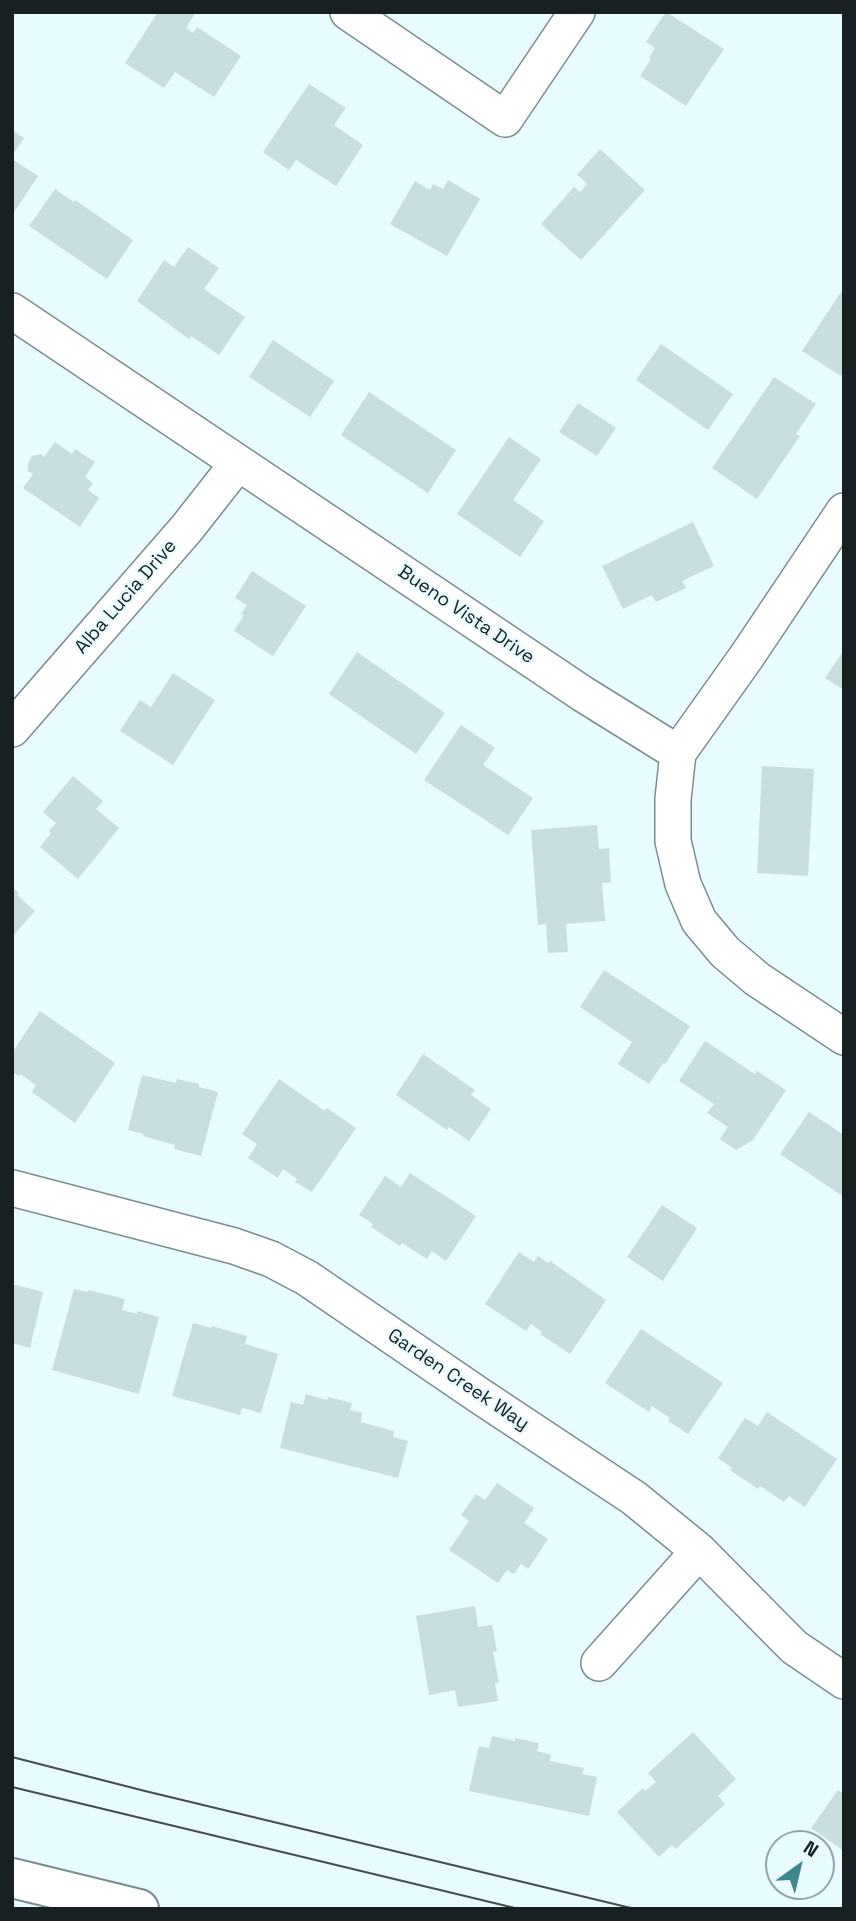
<!DOCTYPE html>
<html>
<head>
<meta charset="utf-8">
<style>
	body { margin:0 }
	#map { position:relative; width:856px; height:1921px; overflow:hidden; background:#e8fbfe; font-family:"Space Grotesk",sans-serif }
	canvas { display:block }
	.frame { position:absolute; inset:0; border:14px solid #192021; pointer-events:none }
	.north { position:absolute; left:765px; top:1830px; width:70px; height:70px; box-sizing:border-box; background:#e8fbfe; border:2px solid #95a3a6; border-radius:50%; rotate:34deg; font-size:19px; font-weight:700; line-height:28px; text-align:center; color:#192021 }
	.north::after { content:''; display:block; margin:auto; width:24px; height:32px; background:#3f868f; clip-path:polygon(50% 0,100% 100%,50% 72%,0 100%) }
</style>
</head>
<body>
<div id="map">
<canvas width="856" height="1921"></canvas>
<div class="frame"></div>
<div class="north">N</div>
</div>
<script>
const ctx = document.querySelector('canvas').getContext('2d');
ctx.lineJoin = 'round';
function paint(path, color) { ctx.fillStyle = color; ctx.fill(path, 'evenodd'); }
function stroke(path, color, width, dash) { ctx.strokeStyle = color; ctx.lineWidth = width; ctx.lineCap = dash ? 'butt' : 'round'; ctx.setLineDash(dash || []); ctx.stroke(path); }
function write(font, color, halo, rows, align = 'center') {
  ctx.font = font + ' "Space Grotesk",sans-serif'; ctx.lineWidth = 5; ctx.setLineDash([]); ctx.textBaseline = 'middle'; ctx.strokeStyle = halo; ctx.fillStyle = color; for (const [text, x, y, turn = 0] of rows) {
    ctx.save(); ctx.translate(x, y); ctx.rotate((+turn || 0) * Math.PI / 180); ctx.textAlign = isNaN(turn) ? turn : align; if (halo) ctx.strokeText(text, 0, 0); ctx.fillText(text, 0, 0); ctx.restore();
  }
}
const building = new Path2D(`
	M158 12H196L186 28 193 33 197 27 241 56 214 97 175 72 164 88 125 63Z
	M666 12 724 49 686 106 640 76 651 59 649 58 655 48 646 42Z
	M309 84 346 108 334 125 363 145 336 186 296 160 289 170 263 152Z
	M12 130 24 138 12 156Z
	M600 149 645 190 581 260 541 224 574 187 580 192 587 184 577 175Z
	M12 159 38 176 12 215Z
	M448 180 480 199 447 256 390 224 415 181 430 190 433 184 443 189Z
	M55 189 74 202 75 200 133 240 107 279 29 226Z
	M188 247 219 268 204 289 245 317 219 355 191 336 189 339 137 301 164 260 174 267Z
	M841 292 844 294V372L841 376 802 351Z
	M273 340 334 381 310 417 249 377Z
	M661 344 733 394 708 430 636 380Z
	M774 377 816 404 796 434 800 436 757 499 712 468Z
	M369 392 456 450 428 493 341 435Z
	M578 403 616 428 597 456 559 432Z
	M509 437 541 459 513 500 544 521 520 557 457 514Z
	M55 442 72 454 75 449 95 462 85 477 93 483 88 490 99 498 80 527 23 488 33 474 28 471V463L32 456 41 454 44 457Z
	M693 522 714 566 682 581 686 588 656 602 652 595 623 609 602 566Z
	M252 571 306 606 273 656 234 631 244 615 241 614 247 605 235 598Z
	M844 650V690L825 678Z
	M357 652 445 713 416 754 329 694Z
	M173 673 215 700 173 765 120 731 140 700 151 707Z
	M461 725 495 748 483 765 533 798 508 835 424 780Z
	M762 766 814 769 808 876 757 873Z
	M73 776 103 801 96 809 119 828 78 879 40 847 51 833 49 831 56 823 43 812Z
	M597 825 599 849 609 848 611 882 602 883 605 921 566 924 568 952 548 953 546 924 538 925 531 830Z
	M12 887 19 893 17 895 35 911 12 937Z
	M604 970 690 1026 665 1064 663 1063 649 1084 618 1064 632 1042 580 1007Z
	M40 1011 115 1063 75 1123 32 1092 36 1085 20 1074 19 1076 12 1072V1053Z
	M705 1041 755 1074 757 1071 786 1090 753 1140 736 1150 720 1139 728 1127 707 1113 714 1104 679 1081Z
	M423 1054 475 1090 471 1095 491 1109 469 1141 449 1127 447 1130 396 1095Z
	M142 1075 176 1083 177 1079 199 1084V1087L218 1092 201 1156 174 1149 175 1145 143 1136 144 1134 128 1130Z
	M279 1079 325 1111 327 1108 356 1128 312 1192 295 1182 297 1179 283 1169 278 1178 248 1158 257 1144 242 1134Z
	M809 1112 844 1135V1197L780 1154Z
	M410 1173 476 1216 446 1261 432 1251 427 1259 402 1243 400 1246 371 1227 373 1224 359 1215 385 1176 401 1187Z
	M662 1205 697 1228 663 1281 627 1257Z
	M519 1252 534 1262 538 1256 548 1263 550 1261 606 1300 570 1354 540 1334 542 1332 531 1324 526 1331 485 1304Z
	M12 1284 43 1292 30 1348 12 1343Z
	M74 1289 88 1292 89 1290 125 1299 122 1310 137 1314V1311L159 1317 139 1394 52 1370Z
	M193 1323 211 1328 212 1326 247 1336 245 1344 278 1354 261 1413 242 1408 240 1415 172 1396Z
	M641 1329 723 1383 688 1434 668 1421 670 1418 652 1406 649 1412 605 1383Z
	M306 1394 327 1400 328 1397 352 1403 350 1410 362 1413 361 1422 394 1431 393 1437 408 1441 398 1478 280 1448 291 1402 303 1405Z
	M767 1412 837 1459 805 1507 789 1496 784 1502 760 1486 758 1489 730 1470 732 1468 718 1458 745 1418 758 1426Z
	M497 1483 534 1508 524 1523 548 1539 528 1569 521 1564 514 1574 507 1570 498 1583 449 1550 469 1521 461 1515 476 1494 485 1500Z
	M475 1606 478 1627 492 1625 497 1651 493 1652 499 1682 495 1683 498 1701 458 1707 455 1690 429 1695 416 1616Z
	M693 1732 736 1779 718 1796 725 1804 676 1849 672 1845 659 1857 617 1812 643 1788 645 1791 656 1782 648 1773Z
	M492 1736 515 1741V1738L539 1743 537 1751 551 1755 550 1761 584 1768 582 1774 597 1777 589 1816 469 1791 479 1746 489 1748Z
	M838 1790 844 1794V1851L811 1828Z`);
const minor = new Path2D(`
	M348 12 505 119 577 12
	M12 311 583 694 678 753
	M844 511 747 656 678 753 673 799V841L683 884 699 921 725 952 757 979 844 1037
	M12 729 187 528 238 463
	M12 1188 234 1246 271 1259 307 1278 480 1396 634 1498 699 1551 794 1647 844 1681
	M599 1663 699 1551`);
const tertiary = new Path2D(`
	M12 1878 139 1909`);
const tram = new Path2D(`
	M12 1757 145 1791 635 1909
	M12 1787 519 1909`);
const streetNames = [
	["Alba Lucia Drive",126,597,-49],
	["Bueno Vista Drive",466,615,34],
	["Garden Creek Way",458,1380,34]
];
paint(building, '#cadddf');
stroke(minor, '#7c8d8f', 38);
stroke(tertiary, '#7c8d8f', 42);
stroke(minor, '#fff', 35);
stroke(tertiary, '#fff', 38);
stroke(tram, '#444d4f', 2);
write('19px', '#192021', '#e8fbfe', streetNames);
</script>
</body>
</html>
